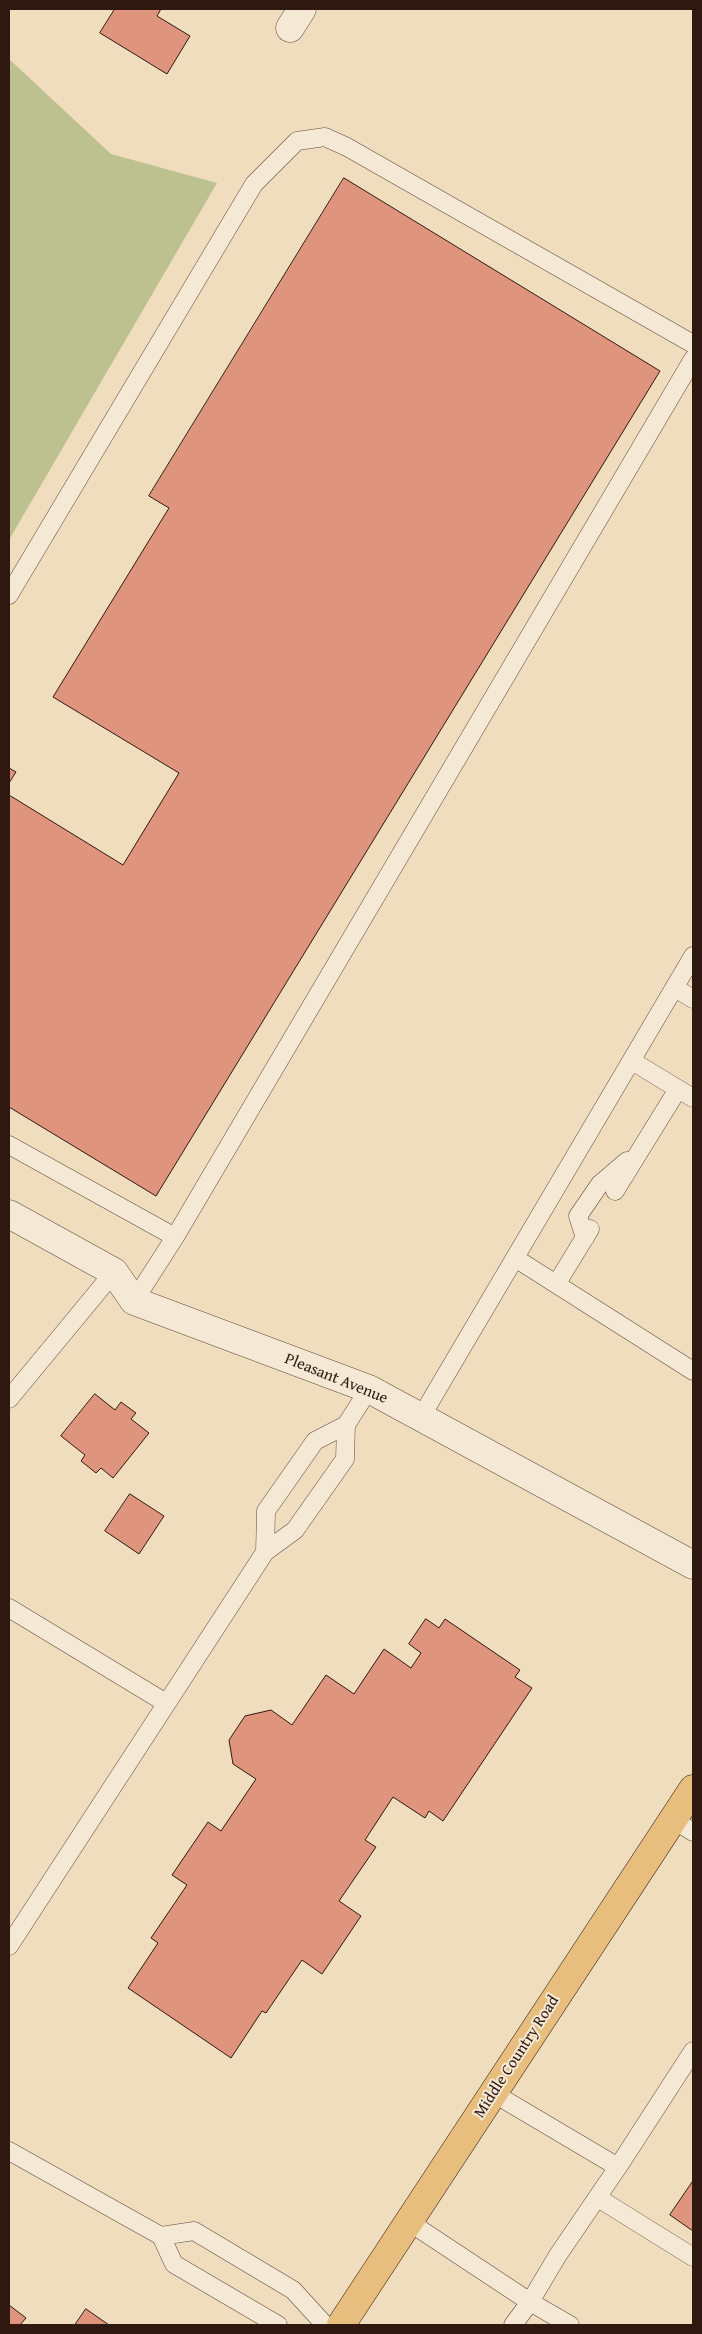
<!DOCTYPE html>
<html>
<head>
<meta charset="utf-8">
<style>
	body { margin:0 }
	#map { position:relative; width:702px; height:2334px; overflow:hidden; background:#f0ddbe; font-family:"Gentium Book Plus",serif }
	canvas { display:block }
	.frame { position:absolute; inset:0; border:10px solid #2e180f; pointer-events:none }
</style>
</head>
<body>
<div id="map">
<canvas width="702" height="2334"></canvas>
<div class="frame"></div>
</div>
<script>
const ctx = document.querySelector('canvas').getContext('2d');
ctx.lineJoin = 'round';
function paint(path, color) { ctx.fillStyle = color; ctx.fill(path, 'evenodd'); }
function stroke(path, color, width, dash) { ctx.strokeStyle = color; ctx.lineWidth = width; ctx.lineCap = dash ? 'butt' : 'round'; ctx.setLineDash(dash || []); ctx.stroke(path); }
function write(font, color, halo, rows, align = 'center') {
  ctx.font = font + ' "Gentium Book Plus",serif'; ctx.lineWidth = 4; ctx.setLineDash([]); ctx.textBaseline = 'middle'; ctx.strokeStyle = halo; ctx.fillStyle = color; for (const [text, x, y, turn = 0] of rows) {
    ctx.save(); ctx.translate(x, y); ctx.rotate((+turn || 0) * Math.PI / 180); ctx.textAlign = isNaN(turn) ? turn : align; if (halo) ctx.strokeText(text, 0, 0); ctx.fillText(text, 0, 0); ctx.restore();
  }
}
const green = new Path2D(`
	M9 59 111 154 217 183 9 540Z`);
const building = new Path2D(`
	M115 9H161L157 16 190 36 167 74 100 33Z
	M344 178 660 371 156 1196 9 1107V795L123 865 179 773 53 697 169 508 149 496Z
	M9 768 16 772 9 783Z
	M95 1394 115 1410 121 1402 136 1413 131 1419 149 1433 113 1478 101 1468 96 1473 81 1461 85 1455 61 1436Z
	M130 1494 164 1516 139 1554 105 1531Z
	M426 1619 439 1628 445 1619 520 1670 515 1677 532 1688 443 1821 429 1811 425 1818 393 1797 365 1840 376 1847 339 1901 361 1916 322 1974 302 1960 266 2013 262 2011 231 2058 128 1988 158 1943 151 1938 187 1885 172 1875 208 1822 221 1831 256 1779 233 1764 229 1740 245 1716 271 1710 292 1725 326 1675 354 1694 384 1649 411 1668 421 1653 409 1644Z
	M693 2181V2231L670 2215Z
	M9 2305 26 2318 20 2325H9Z
	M86 2309 109 2325H75Z`);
const lane = new Path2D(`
	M9 595 254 184 297 141 325 137 347 147 693 344
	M675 988 693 999
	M632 1061 693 1098
	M9 1145 175 1237 134 1301
	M615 1191 678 1089
	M175 1237 693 359
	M585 1238 578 1216 600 1184 627 1161
	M515 1258 693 1371
	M557 1283 590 1229
	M9 1399 114 1272
	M421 1417 693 956
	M346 1425 345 1459 295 1530 265 1552 266 1511 315 1441Z
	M346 1425 369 1389
	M9 1608 166 1703
	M674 1820 693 1832
	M9 1946 265 1552
	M493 2093 618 2167 693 2051
	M9 2151 161 2236 174 2264 278 2325
	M598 2198 693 2257
	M409 2222 530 2302 558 2255 618 2167
	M161 2236 194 2231 293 2290 325 2325
	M513 2325 530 2302 570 2325`);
const street = new Path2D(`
	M290 28 302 9
	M9 1214 114 1272 134 1301 369 1389 693 1565`);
const primary = new Path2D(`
	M341 2325 693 1789`);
const streetNames = [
	["Pleasant Avenue",336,1379,22],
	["Middle Country Road",517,2057,-57]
];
paint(green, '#bdc08f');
paint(building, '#df957d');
stroke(building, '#2e180f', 1);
stroke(lane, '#5e493b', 19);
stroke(street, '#5e493b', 29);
stroke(primary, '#2e180f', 29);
stroke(lane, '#f5e9d5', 18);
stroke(street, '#f5e9d5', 28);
stroke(primary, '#e8be7f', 28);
write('16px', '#2e180f', '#f5e9d5', streetNames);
</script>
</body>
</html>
